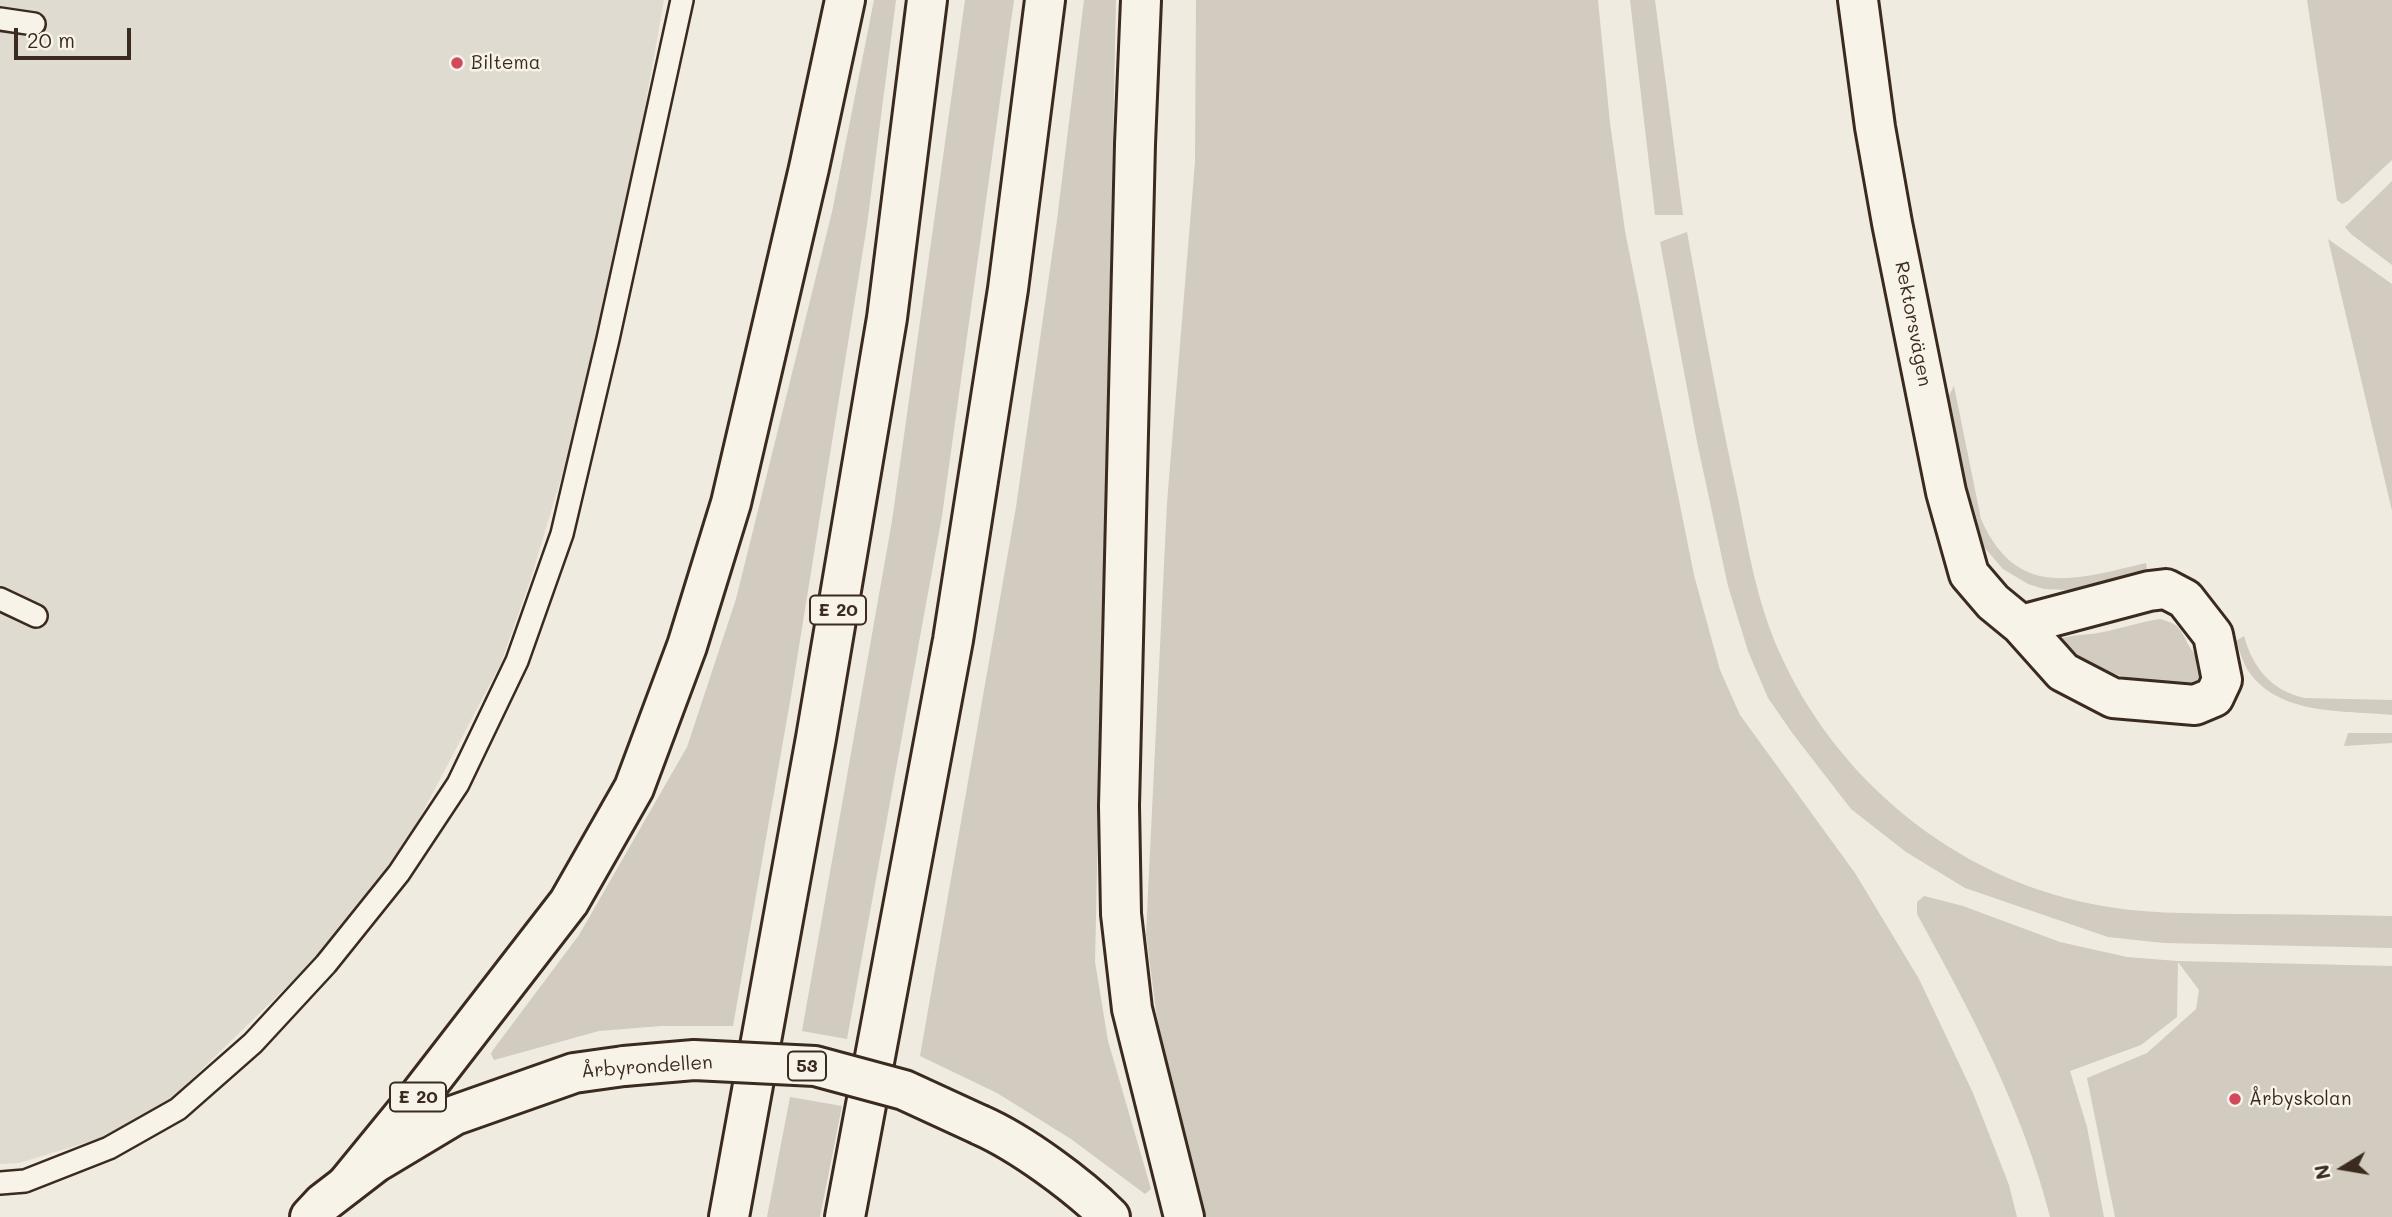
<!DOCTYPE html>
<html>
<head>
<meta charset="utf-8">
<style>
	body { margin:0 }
	#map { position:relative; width:2392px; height:1217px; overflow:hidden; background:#efebe0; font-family:Mali,sans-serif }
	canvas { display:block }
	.north { position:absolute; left:2308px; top:1133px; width:70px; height:70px; -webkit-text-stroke:5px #f7f3e8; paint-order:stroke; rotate:259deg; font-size:19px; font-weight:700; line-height:28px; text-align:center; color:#3b2a1e }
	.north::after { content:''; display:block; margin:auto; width:24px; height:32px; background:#3b2a1e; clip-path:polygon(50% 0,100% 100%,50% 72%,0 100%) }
	.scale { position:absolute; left:14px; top:28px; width:117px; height:32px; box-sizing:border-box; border:4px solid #3b2a1e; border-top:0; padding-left:9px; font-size:21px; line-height:24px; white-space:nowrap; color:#3b2a1e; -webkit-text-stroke:5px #f7f3e8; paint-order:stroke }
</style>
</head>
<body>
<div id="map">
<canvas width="2392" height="1217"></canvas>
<div class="north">N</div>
<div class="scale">20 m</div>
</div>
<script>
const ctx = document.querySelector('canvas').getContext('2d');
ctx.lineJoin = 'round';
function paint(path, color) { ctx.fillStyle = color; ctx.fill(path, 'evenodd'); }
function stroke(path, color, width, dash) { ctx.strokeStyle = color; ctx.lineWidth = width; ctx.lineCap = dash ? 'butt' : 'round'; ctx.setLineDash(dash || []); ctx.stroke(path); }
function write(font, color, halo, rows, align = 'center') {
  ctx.font = font + ' Mali,sans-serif'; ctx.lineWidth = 5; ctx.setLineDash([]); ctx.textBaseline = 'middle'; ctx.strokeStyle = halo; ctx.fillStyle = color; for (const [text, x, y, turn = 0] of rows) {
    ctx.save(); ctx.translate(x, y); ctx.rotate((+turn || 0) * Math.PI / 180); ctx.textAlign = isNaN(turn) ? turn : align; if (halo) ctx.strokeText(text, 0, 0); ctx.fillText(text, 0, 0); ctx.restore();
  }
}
const built = new Path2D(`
	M0 0H664L627 208 571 445 531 578 501 663 417 823 344 931 161 1109 98 1139 19 1163 0 1164Z`);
const green = new Path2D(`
	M874 0H896L867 225 791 696 733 1026H661L599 1031 494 1060 491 1054 493 1050 579 935 687 747 736 599 832 212Z
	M965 0H1014L942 516 847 1039 802 1031 892 521Z
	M1084 0H1116L1095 962 1108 1041 1151 1189 1145 1194 1071 1139 997 1093 920 1056 1016 507 1057 220Z
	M1196 0H1598L1610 123 1625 231 1694 575 1720 670 1740 715 1855 873 1919 979 1973 1093 2009 1185 2017 1217H1206L1186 1164 1156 1011 1146 934 1167 503 1195 162Z
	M1630 0H1655L1683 215H1655Z
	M2307 0H2392V160L2348 201 2342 204 2337 200Z
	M2392 181V265L2351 234 2345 227Z
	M1687 232C1703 321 1719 410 1738 498 1748 549 1757 601 1778 649 1834 778 1954 877 2092 904 2140 914 2188 913 2236 914 2288 914 2340 915 2392 916V948L2164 943 2108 937 1965 888 1906 852 1851 809 1793 734 1768 698 1748 651 1728 586 1697 442 1660 242Z
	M2328 239 2392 284V511Z
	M1954 386 1981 519C2017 601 2077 579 2146 563L2147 570 2069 590 2044 589 2028 584 2003 569 1983 546 1977 532 1947 399Z
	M2160 619C2180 624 2180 629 2189 646 2192 651 2196 655 2198 660 2218 710 2112 674 2096 667 2082 662 2071 652 2061 642L2063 638C2076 634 2090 635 2103 632 2122 628 2140 622 2160 619Z
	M2244 636C2253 668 2271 690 2304 698L2392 700V715C2344 710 2280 716 2249 672 2243 663 2240 652 2236 641Z
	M2348 733H2392V743L2344 746Z
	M1924 896 1963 906 2060 942 2127 957 2177 961 2392 966V1217H2115L2087 1078 2147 1053 2196 1009 2199 990 2178 962 2177 1017 2141 1045 2070 1071 2087 1127 2104 1217H2050C2023 1109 1970 1011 1917 914V902Z
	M790 1097 842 1106 820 1217H767Z`);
const lane = new Path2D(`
	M0 19 34 24
	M0 599 36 616
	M0 1183 25 1181 109 1148 178 1109 253 1043 326 964 399 873 458 784 517 661 562 534 608 339 682 0`);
const street = new Path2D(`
	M1858 0 1875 127 1892 223 1946 492 1969 574 1993 602 2021 625 2063 672 2113 698 2195 705 2214 697 2222 680 2213 635 2185 599 2166 589 2149 591 2021 625`);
const primary = new Path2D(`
	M980 1125C1021 1143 1078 1185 1110 1217
	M310 1217 323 1203 375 1163 455 1115 574 1073 624 1066`);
const highway = new Path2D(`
	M1141 0 1135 144 1119 806 1121 914 1132 1009 1184 1217
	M347 1184 419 1096 569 902 634 788 687 646 731 503 809 168 845 0
	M729 1217 816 738 887 318 927 0
	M845 1217 953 640 1008 289 1045 0`);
const primaryBridge = new Path2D(`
	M624 1066 694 1060 815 1066 904 1090 980 1125`);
const markers = [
	[457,63,7,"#d1495b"],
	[2235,1099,7,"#d1495b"]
];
const shields = [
	[838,610,56],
	[807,1066,38],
	[418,1097,56]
];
const shieldNames = [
	["E 20",838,610],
	["53",807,1066],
	["E 20",418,1097]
];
const poiNames = [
	["Biltema",471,63],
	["Årbyskolan",2249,1099]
];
const streetNames = [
	["Rektorsvägen",1913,324,79],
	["Årbyrondellen",647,1067,-4]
];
paint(built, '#e0dbd0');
paint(green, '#d1cbc0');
stroke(lane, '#3b2a1e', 26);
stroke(street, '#3b2a1e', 44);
stroke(primary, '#3b2a1e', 44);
stroke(highway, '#3b2a1e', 44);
stroke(lane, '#f7f3e8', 21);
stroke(street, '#f7f3e8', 38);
stroke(primary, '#f7f3e8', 38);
stroke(highway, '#f7f3e8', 38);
stroke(primaryBridge, '#3b2a1e', 44, []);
stroke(primaryBridge, '#f7f3e8', 38);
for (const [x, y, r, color] of markers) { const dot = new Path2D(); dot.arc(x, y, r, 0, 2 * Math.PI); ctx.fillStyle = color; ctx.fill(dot); stroke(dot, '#f7f3e8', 2.5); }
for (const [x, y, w] of shields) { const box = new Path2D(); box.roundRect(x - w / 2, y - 14.5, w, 29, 5); ctx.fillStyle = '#f7f3e8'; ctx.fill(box); stroke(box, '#3b2a1e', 2); }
write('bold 18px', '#3b2a1e', null, shieldNames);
write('19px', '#3b2a1e', '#f7f3e8', poiNames, 'left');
write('19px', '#3b2a1e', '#f7f3e8', streetNames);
</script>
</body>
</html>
